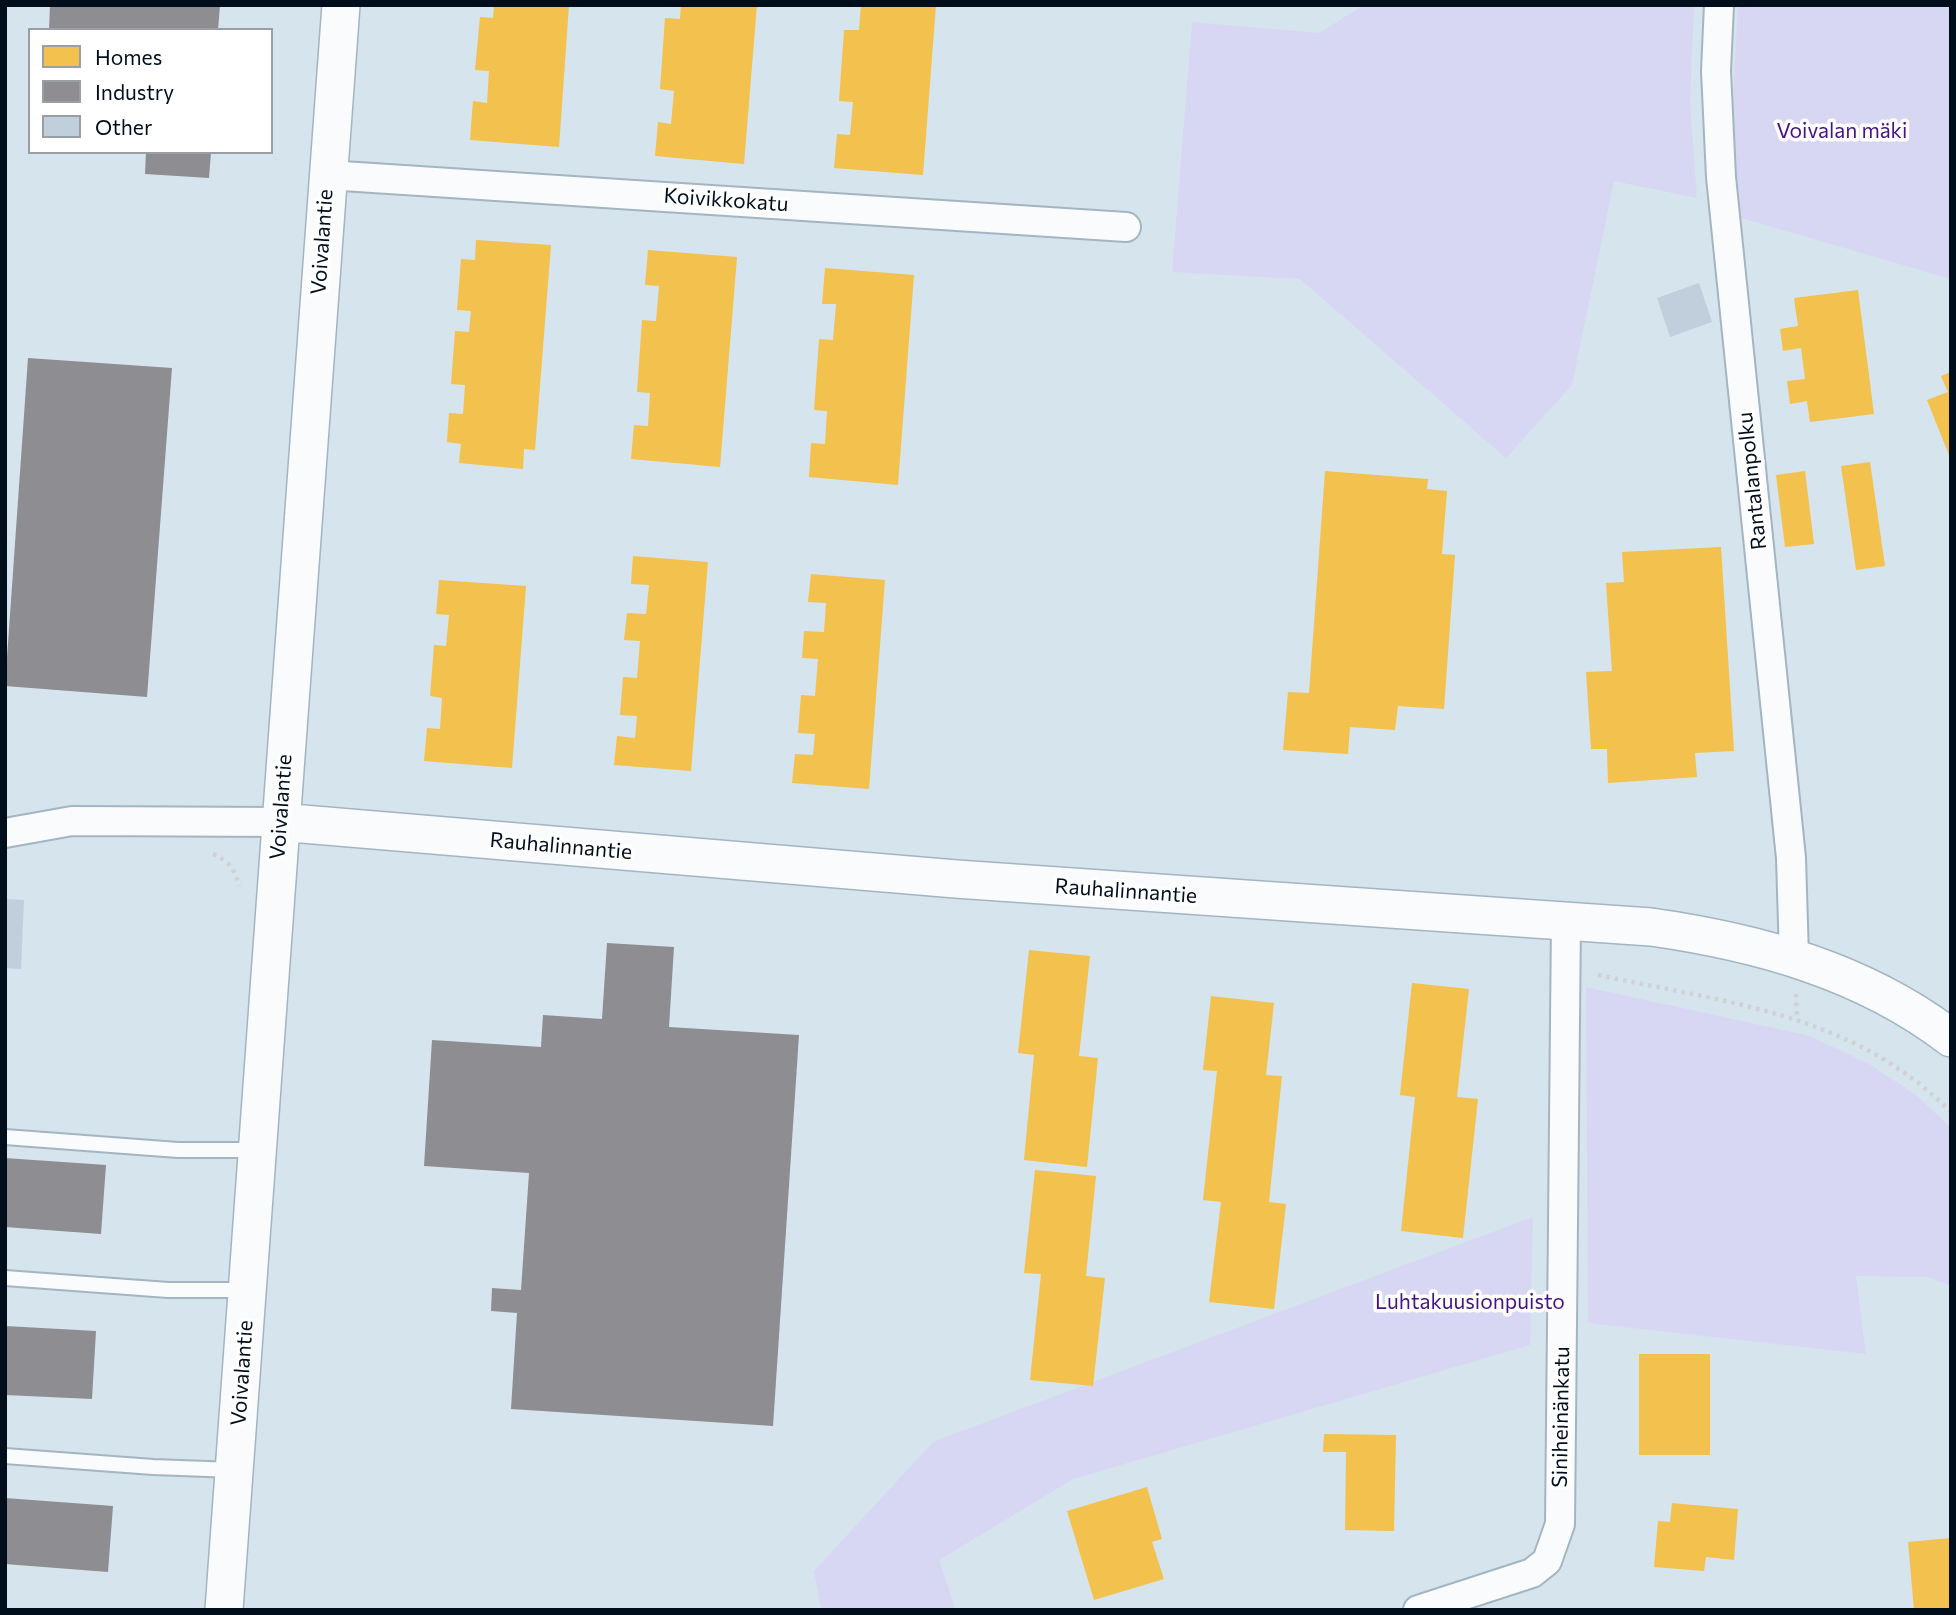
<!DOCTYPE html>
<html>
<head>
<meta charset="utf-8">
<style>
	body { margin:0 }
	#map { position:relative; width:1956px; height:1615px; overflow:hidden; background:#d6e4ed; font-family:Commissioner,sans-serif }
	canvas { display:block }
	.frame { position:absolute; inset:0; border:7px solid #000e1c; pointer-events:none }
	.legend { position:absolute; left:28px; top:28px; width:245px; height:126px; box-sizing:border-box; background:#fff; border:2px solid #999fa4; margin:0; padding:9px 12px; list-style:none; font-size:21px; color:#000e1c }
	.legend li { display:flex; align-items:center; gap:14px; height:35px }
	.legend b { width:35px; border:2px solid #999fa4 }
</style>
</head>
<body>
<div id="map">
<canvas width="1956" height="1615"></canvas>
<div class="frame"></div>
<ul class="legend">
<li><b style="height:19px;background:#f2c14e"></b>Homes</li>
<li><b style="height:19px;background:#8d8d92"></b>Industry</li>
<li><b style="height:19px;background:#c1cedc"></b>Other</li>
</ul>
</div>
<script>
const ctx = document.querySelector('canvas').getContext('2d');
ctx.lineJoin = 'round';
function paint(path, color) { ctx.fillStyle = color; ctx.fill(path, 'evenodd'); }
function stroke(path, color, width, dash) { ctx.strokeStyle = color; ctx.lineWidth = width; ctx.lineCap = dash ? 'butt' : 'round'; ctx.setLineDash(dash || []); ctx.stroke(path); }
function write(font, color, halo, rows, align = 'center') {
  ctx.font = font + ' Commissioner,sans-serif'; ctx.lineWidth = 7; ctx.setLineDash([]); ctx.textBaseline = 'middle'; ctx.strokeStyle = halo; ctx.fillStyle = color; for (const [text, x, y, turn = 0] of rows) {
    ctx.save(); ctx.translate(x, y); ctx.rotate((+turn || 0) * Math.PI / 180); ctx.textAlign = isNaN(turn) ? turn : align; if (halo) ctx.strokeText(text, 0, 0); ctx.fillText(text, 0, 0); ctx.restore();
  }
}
const green = new Path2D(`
	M1364 5H1694L1690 103 1697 198 1614 181 1572 385 1506 458 1300 279 1172 272 1192 22 1319 33Z
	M1738 5H1951V279L1738 217 1732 118Z
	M1586 987 1810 1036 1869 1064 1916 1095 1951 1128V1286L1928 1277 1856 1276 1866 1354 1588 1323Z
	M1533 1217 1530 1345 1073 1479 939 1560 956 1610H821L814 1571 933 1442Z`);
const homes = new Path2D(`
	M494 5H569L559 147 470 140 473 101 487 103 489 71 475 70 480 17 493 18Z
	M681 5H757L744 164 655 156 658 122 671 124 674 91 660 89 665 18 680 19Z
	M861 5H936L923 175 834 168 837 134 850 135 853 102 839 101 844 30H859Z
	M476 240 551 245 535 450 524 449 523 469 459 463 461 444 447 442 449 413 463 414 465 385 451 384 455 331 469 332 471 311 457 310 461 259 475 260Z
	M648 250 737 257 720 467 631 459 634 425 648 426 650 393 637 392 642 320 656 321 659 286 645 285Z
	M825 268 914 275 898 485 809 477 811 443 825 444 827 411 814 410 819 339 833 340 836 304H822Z
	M1858 290 1874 414 1810 422 1807 401 1790 404 1787 381 1805 379 1801 348 1783 351 1780 329 1798 326 1794 298Z
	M1951 372V460L1927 400 1948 392 1941 376Z
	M1870 462 1885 566 1856 570 1841 466Z
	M1325 471 1428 479 1427 489 1447 491 1442 554 1455 555 1444 709 1398 706 1395 730 1350 727 1348 754 1283 750 1288 692 1309 693Z
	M1805 471 1814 544 1785 547 1776 475Z
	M1721 547 1734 751 1695 753 1697 777 1608 783 1607 749H1591L1586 672 1612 671 1606 583 1624 582 1622 552Z
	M633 556 708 562 691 771 614 765 617 736 635 738 637 716 620 715 623 677 637 678 640 641 624 640 627 613 646 614 649 585 631 584Z
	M811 574 885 580 869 789 792 783 795 754 813 755 815 734 798 733 801 695 815 696 818 659 802 658 804 631 824 632 826 603 808 602Z
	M439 580 526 586 512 768 424 761 427 728 440 729 442 698 430 696 434 645 446 646 449 615 436 614Z
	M1029 950 1090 956 1079 1056 1098 1058 1087 1167 1024 1160 1034 1055 1018 1053Z
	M1412 983 1469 989 1457 1097 1478 1099 1463 1238 1401 1231 1415 1097 1400 1095Z
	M1211 996 1274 1003 1266 1075 1282 1076 1269 1202 1286 1204 1274 1309 1209 1302 1221 1202 1203 1200 1217 1071 1203 1070Z
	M1035 1170 1096 1176 1086 1276 1105 1278 1093 1386 1030 1380 1041 1274 1024 1273Z
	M1639 1354H1710V1455H1639Z
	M1324 1434 1396 1435 1394 1531 1345 1530 1346 1452H1323Z
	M1147 1487 1162 1539 1152 1542 1164 1579 1094 1600 1067 1511Z
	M1672 1503 1738 1509 1734 1560 1706 1557 1704 1571 1654 1567 1658 1521 1670 1522Z
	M1951 1538V1610H1914L1908 1542Z`);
const industry = new Path2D(`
	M50 5H220L218 30H49Z
	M146 152H211L209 178 145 174Z
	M28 358 172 368 147 697 5 686Z
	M607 943 674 947 669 1027 799 1035 773 1426 511 1409 517 1313 491 1311 492 1288 521 1290 529 1173 424 1166 432 1040 541 1047 543 1015 602 1019Z
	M5 1158 106 1165 101 1234 5 1227Z
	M5 1326 96 1331 92 1399 5 1395Z
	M5 1498 113 1506 108 1572 5 1564Z`);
const building = new Path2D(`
	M1699 283 1712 322 1670 337 1657 298Z
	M5 899 24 900 21 969 5 968Z`);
const path = new Path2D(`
	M213 854C229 861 235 870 239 886
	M1598 975C1728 1003 1852 1013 1951 1112
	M1796 994 1797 1018`);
const service = new Path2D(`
	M5 1137 178 1150H258
	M5 1278 168 1290H248
	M5 1456 153 1467 234 1470`);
const minor = new Path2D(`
	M1719 5 1716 71 1721 177 1791 858 1794 957
	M327 175 1126 227
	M5 833 72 821 279 822
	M1418 1610 1532 1573 1547 1561 1560 1524 1566 921`);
const tertiary = new Path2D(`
	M279 822 956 879 1651 927C1757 942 1864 971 1951 1038
	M224 1610C267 1075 297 540 341 5`);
const parkNames = [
	["Voivalan mäki",1842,131],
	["Luhtakuusionpuisto",1470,1302]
];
const streetNames = [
	["Koivikkokatu",726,200,4],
	["Voivalantie",322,242,-86],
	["Rantalanpolku",1752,481,-96],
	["Voivalantie",281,807,-86],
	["Rauhalinnantie",561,846,5],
	["Rauhalinnantie",1126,891,4],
	["Voivalantie",242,1373,-86],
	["Siniheinänkatu",1561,1417,-89]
];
paint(green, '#d7d7f3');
paint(homes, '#f2c14e');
paint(industry, '#8d8d92');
paint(building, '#c1cedc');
stroke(service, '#a3b5c1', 18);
stroke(minor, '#a3b5c1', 32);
stroke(tertiary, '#a3b5c1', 40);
stroke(path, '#ced2d5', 4.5, [3.5, 5]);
stroke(service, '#f9fbfc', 14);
stroke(minor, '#f9fbfc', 28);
stroke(tertiary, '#f9fbfc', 37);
write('21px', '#461282', '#fff', parkNames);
write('21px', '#000e1c', '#fff', streetNames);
</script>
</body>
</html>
